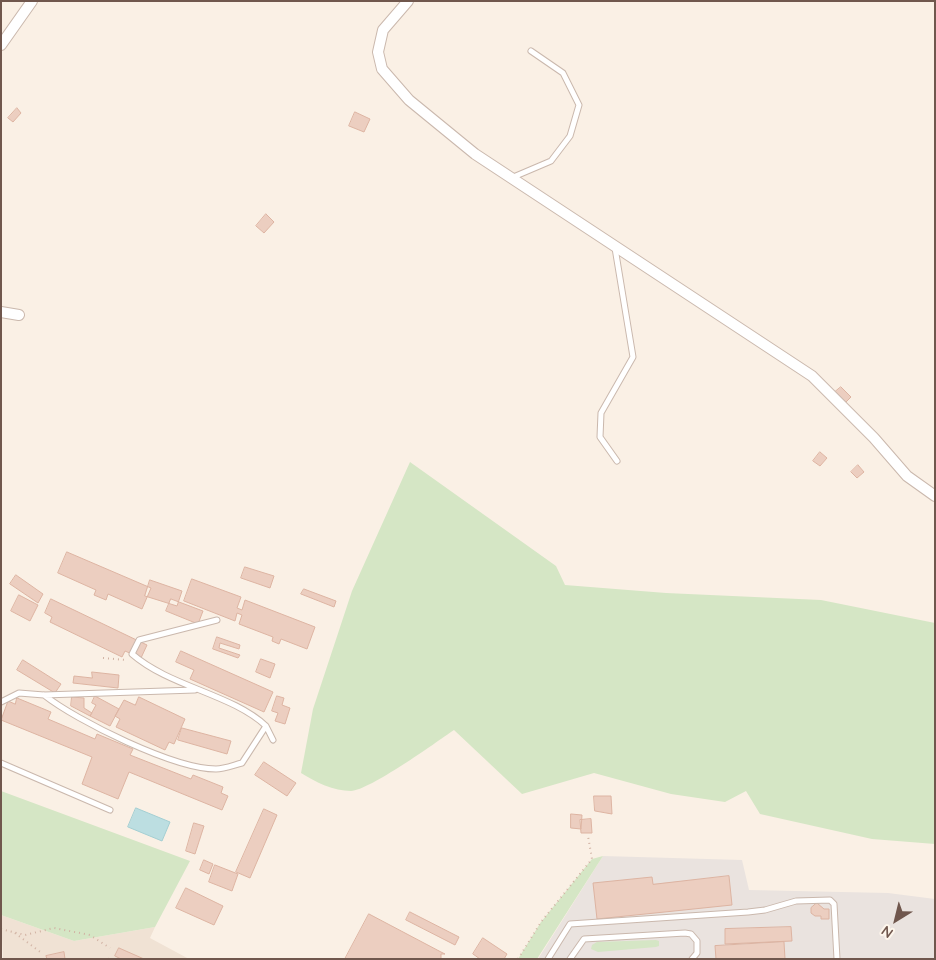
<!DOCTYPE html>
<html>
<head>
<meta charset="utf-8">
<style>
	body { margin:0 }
	#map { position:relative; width:936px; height:960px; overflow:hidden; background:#faf0e5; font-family:Quicksand,sans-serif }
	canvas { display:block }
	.frame { position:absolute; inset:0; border:2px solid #70574d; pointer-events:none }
	.north { position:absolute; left:871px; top:895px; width:50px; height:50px; -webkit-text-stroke:4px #fdf5eb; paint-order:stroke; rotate:216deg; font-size:14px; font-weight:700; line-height:20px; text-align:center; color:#70574d }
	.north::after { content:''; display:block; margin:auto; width:18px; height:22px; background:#70574d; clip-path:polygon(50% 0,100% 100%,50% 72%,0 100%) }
</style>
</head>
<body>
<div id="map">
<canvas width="936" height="960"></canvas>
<div class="frame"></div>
<div class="north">N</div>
</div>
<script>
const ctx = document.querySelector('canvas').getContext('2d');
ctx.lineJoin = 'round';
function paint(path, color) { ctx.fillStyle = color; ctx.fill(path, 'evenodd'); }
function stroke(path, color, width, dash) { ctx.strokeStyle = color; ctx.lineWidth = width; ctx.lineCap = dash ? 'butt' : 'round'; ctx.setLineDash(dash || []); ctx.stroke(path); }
const residential = new Path2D(`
	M1 915 74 941 155 927 150 938 189 959H3Z`);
const industrial = new Path2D(`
	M603 856 742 860 749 890 888 893 935 899V959H538Z`);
const green = new Path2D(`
	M410 462 556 566 565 585 666 593 821 600 935 623V844L872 839 760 814 746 791 725 802 671 794 594 773 522 794 454 730C435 743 370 790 351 791 334 791 315 782 301 773L313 709 352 591Z
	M1 791 190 861 155 927 74 941 1 915Z
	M603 856 537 959H518L541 922 592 859Z
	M656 940 659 941V946L656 947 598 952 591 949 592 945 597 942Z`);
const water = new Path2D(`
	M136 808 170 822 162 841 128 827Z`);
const building = new Path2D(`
	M17 108 21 113 13 122 8 118Z
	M355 112 370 119 364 132 349 126Z
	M266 214 274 222 264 233 256 226Z
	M841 387 851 397 845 403 835 392Z
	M820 452 827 458 820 466 813 461Z
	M858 465 864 472 857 478 851 472Z
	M67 552 151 588 142 609 108 594 106 600 94 595 96 590 58 573Z
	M245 567 274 576 270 588 241 578Z
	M16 575 43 594 38 603 10 584Z
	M192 579 241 597 237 608 242 610 245 600 315 627 307 649 281 639 279 644 272 641 273 637 239 624 242 615 237 613 235 621 184 601Z
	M150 580 182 591 177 606 145 596Z
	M304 589 336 601 334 607 301 594Z
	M19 595 38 605 30 621 11 611Z
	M51 599 147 645 141 658 125 651 122 657 50 622 52 617 45 613Z
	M171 599 203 611 198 624 166 611Z
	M217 637 240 645 239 649 220 643 219 648 240 655 238 658 213 649Z
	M181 651 273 692 264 712 190 679 194 670 176 662Z
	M261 659 275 664 270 678 256 672Z
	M23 660 61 684 55 693 17 670Z
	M92 672 119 675 118 688 73 683 74 676 92 678Z
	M95 696 119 709 110 726 90 716 96 705 92 703Z
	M277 696 284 698 282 705 290 708 285 724 275 721 278 713 272 711Z
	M72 697 84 698V708L92 713 90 716 71 706Z
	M139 697 185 719 174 744 169 742 165 750 116 727 120 719 115 716 124 700 135 705Z
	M17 698 51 712 48 719 95 739 97 734 133 749 130 755 191 779 193 775 223 787 221 793 228 796 222 810 129 772 118 799 82 784 92 757 1 720 8 701 15 704Z
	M182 728 231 741 227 754 178 740Z
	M264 762 296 783 287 796 255 775Z
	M594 796H611L612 814 595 811Z
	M264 809 277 815 250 878 236 872Z
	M571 814 582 815 581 829 571 828Z
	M591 819 592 833H581L580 820Z
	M194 823 204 826 195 854 186 851Z
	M204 860 213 864 209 874 200 870Z
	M215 865 238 874 232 891 209 882Z
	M729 876 732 905 597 919 593 883 652 877 653 884Z
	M186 888 223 906 214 925 176 908Z
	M817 903 824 909H829V919H821V916H815L811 913V908Z
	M410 912 459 937 455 945 406 920Z
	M369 914 441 952 445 954H441V959H345Z
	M791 927 792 941 725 944V929Z
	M483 938 507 954 504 959H480L473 954Z
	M784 942 785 959H716L715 946Z
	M119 948 144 959H121L115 956Z
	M64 952 65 959H47L46 956Z`);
const path = new Path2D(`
	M103 658 126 660
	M1 929 25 935 54 928 90 935 110 948
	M15 933 43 954
	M108 959 110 958
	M518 959 541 922 592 859 588 836`);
const lane = new Path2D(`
	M511 178 551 161 570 136 579 105 563 73 531 51
	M615 248 633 357 601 413 600 437 617 461
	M44 695C77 721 174 769 216 769 224 769 234 765 242 763L266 726C232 694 170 687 132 654L139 640 217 620
	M1 702 19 693 44 695 195 690
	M266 726 273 740
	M1 763 110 810
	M548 959 570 924 748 912 765 910 796 901 830 900 834 904 837 959
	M570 959 584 939 685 933 691 934 697 941V953L692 959`);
const street = new Path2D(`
	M408 1 383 30 378 52 382 69 409 100 475 154 812 376 874 438 907 476 935 496
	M1 45 32 1
	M1 312 19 315`);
paint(residential, '#f0e2d4');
paint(industrial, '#eae3df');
paint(green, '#d5e6c5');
paint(water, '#bcdee1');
stroke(water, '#a3ced2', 1);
paint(building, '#eccec0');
stroke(building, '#ddb4a2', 1);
stroke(lane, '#cab8ad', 7);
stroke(street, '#cab8ad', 12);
stroke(path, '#d1b2a3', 2, [1, 4]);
stroke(lane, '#fff', 5);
stroke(street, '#fff', 10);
</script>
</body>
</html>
